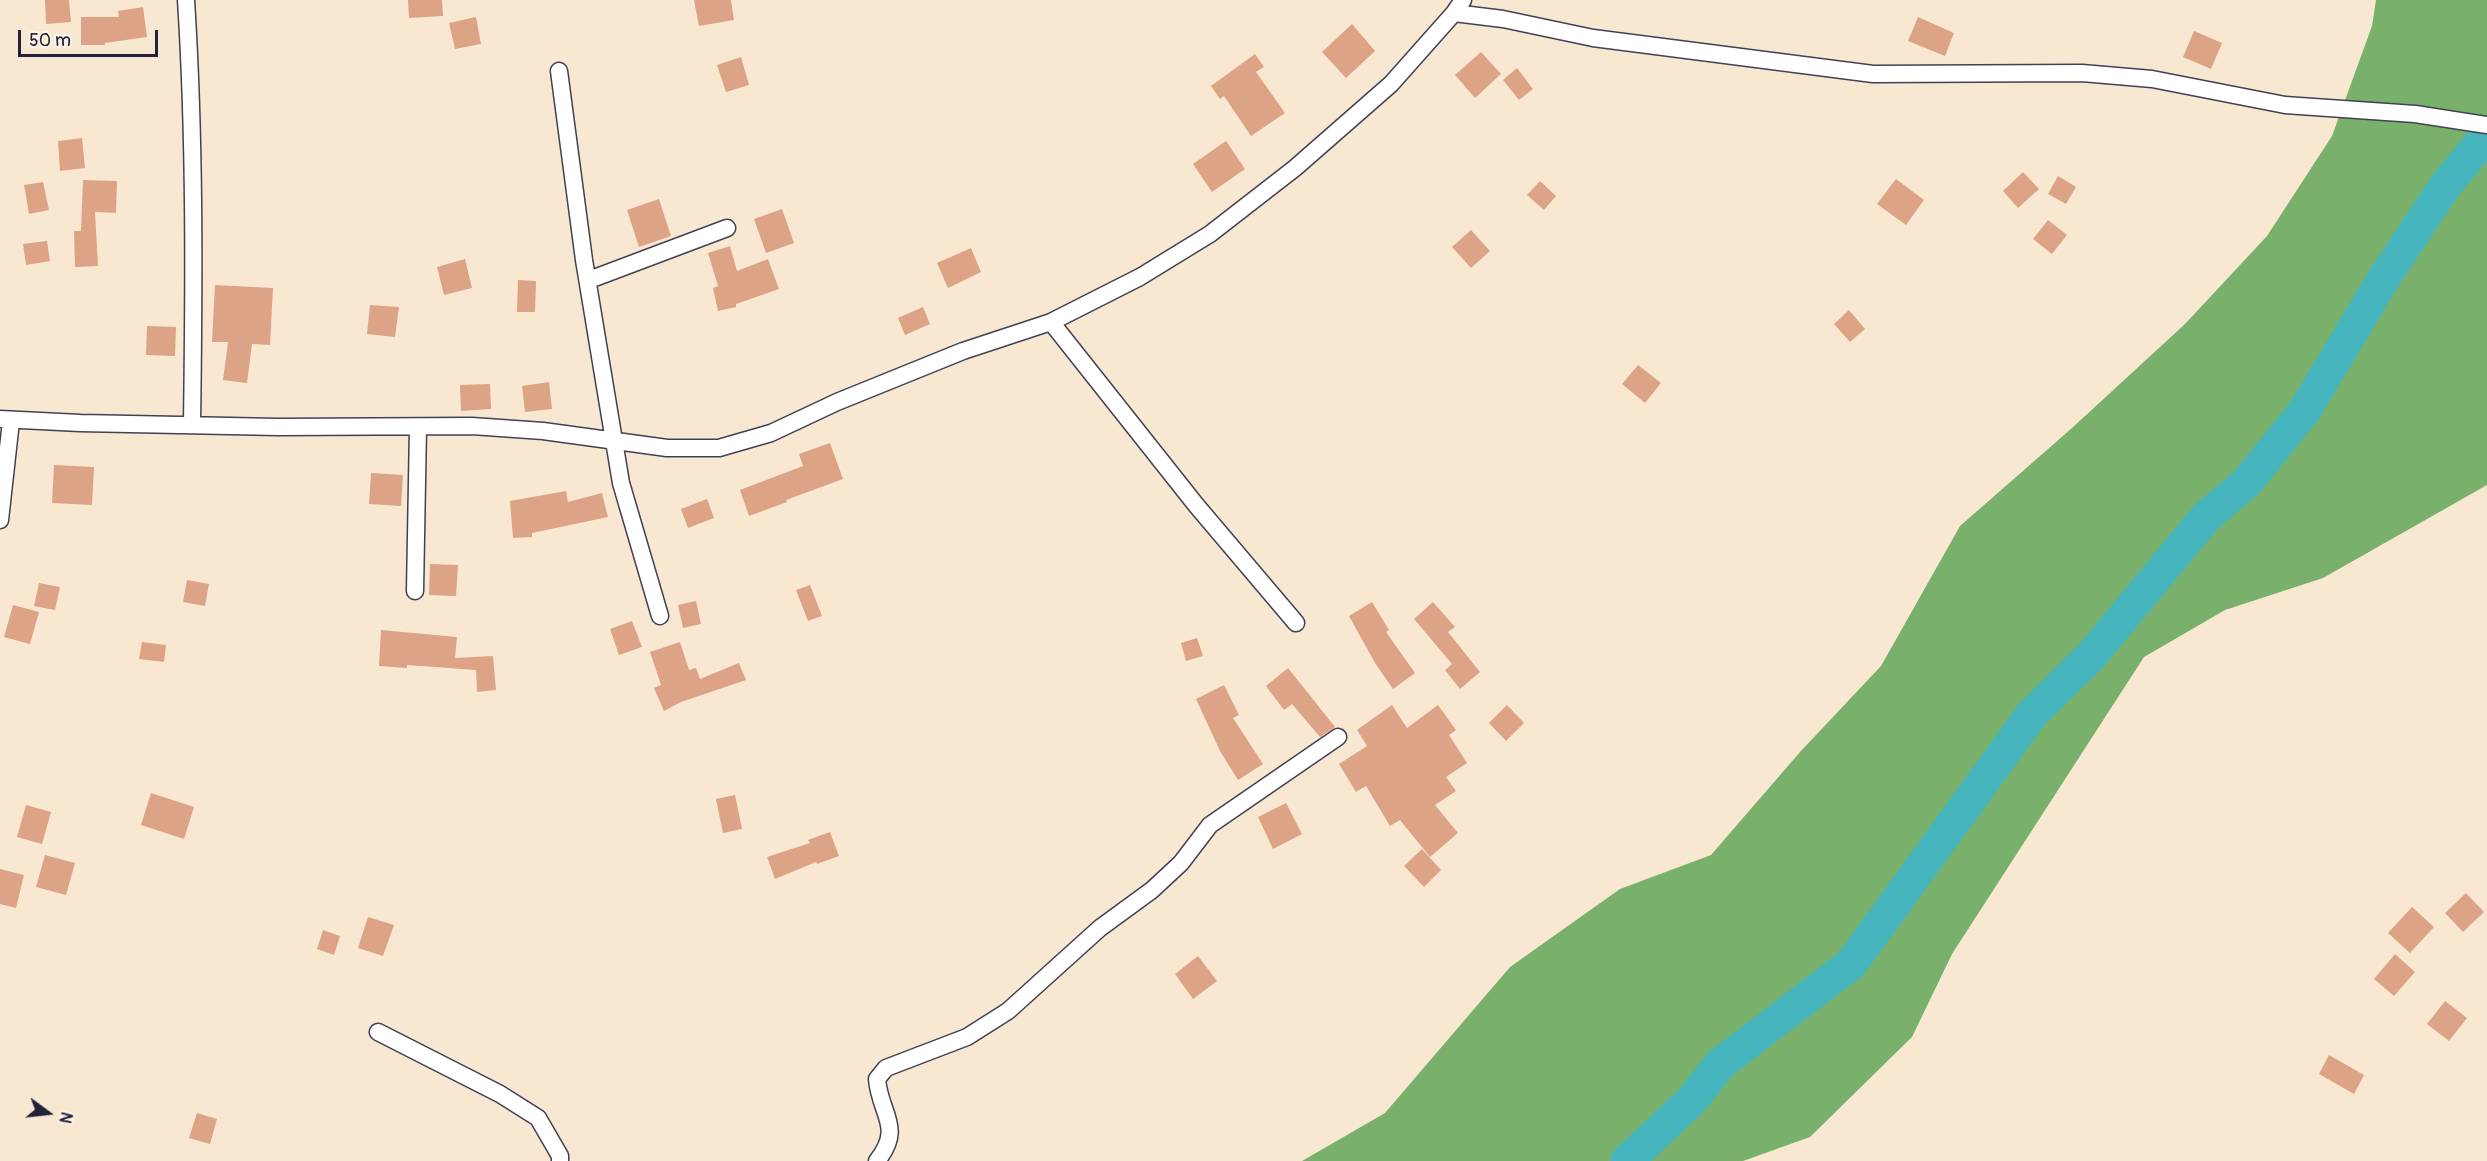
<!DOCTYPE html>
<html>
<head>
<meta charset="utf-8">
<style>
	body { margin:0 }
	#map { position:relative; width:2487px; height:1161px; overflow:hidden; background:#f8e8d1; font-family:Pangolin,sans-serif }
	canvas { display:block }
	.north { position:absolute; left:18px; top:1083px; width:60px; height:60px; -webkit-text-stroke:4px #fcf5e5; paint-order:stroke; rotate:105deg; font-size:16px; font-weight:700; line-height:24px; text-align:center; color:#22223b }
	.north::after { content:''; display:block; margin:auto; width:21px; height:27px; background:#22223b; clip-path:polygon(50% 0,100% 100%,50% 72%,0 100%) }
	.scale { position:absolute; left:18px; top:30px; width:140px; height:27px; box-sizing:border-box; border:3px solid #22223b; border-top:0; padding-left:8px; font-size:18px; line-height:21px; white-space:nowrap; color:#22223b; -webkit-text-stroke:4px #fcf5e5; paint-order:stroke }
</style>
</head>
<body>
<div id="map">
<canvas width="2487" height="1161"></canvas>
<div class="north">N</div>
<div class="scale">50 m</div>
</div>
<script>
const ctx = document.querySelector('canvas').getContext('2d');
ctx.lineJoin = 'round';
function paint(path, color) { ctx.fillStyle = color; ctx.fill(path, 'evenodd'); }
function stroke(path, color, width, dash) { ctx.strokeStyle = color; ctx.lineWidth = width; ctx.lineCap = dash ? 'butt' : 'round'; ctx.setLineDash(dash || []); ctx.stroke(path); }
const forest = new Path2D(`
	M2376 0H2487V485L2323 578 2225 610 2144 657 1952 954 1912 1037 1810 1137 1743 1161H1302L1385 1113 1510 967 1620 889 1711 855 1800 752 1881 666 1960 526 2072 428 2185 324 2267 236 2332 136 2372 26Z`);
const river = new Path2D(`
	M1627 1161 1692 1100 1720 1064 1851 964 2032 714 2091 656 2206 517 2247 482 2305 410 2384 278 2445 186 2487 135`);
const building = new Path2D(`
	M45 0H69L71 22 46 24Z
	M408 0H442L443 16 409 18Z
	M694 0H731L734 20 699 26Z
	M143 7 147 37 105 43V45H81V17H119L118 11Z
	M476 17 481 44 455 49 449 23Z
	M1918 17 1954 33 1945 56 1908 41Z
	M1352 24 1375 51 1346 78 1322 52Z
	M2194 31 2222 43 2211 69 2183 57Z
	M1481 52 1501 74 1475 98 1455 75Z
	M1255 54 1264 67 1256 72 1285 113 1251 136 1224 96 1220 99 1211 86Z
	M741 57 749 85 726 92 717 65Z
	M1517 68 1533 89 1519 100 1503 80Z
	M82 138 85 168 60 171 58 141Z
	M1226 141 1245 169 1212 192 1193 164Z
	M2023 172 2039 189 2018 208 2003 191Z
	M2058 176 2076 187 2066 204 2048 194Z
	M1896 179 1924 200 1906 225 1877 204Z
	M83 180 117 181 116 213 95 212 98 266 75 267 74 231H81Z
	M1540 181 1556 196 1544 210 1527 195Z
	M43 182 49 210 29 214 24 185Z
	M659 199 671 236 639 247 627 210Z
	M782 209 794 243 766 253 754 219Z
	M2048 220 2067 235 2052 254 2033 239Z
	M1471 230 1490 251 1471 268 1452 247Z
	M47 241 50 261 26 265 23 244Z
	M730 246 737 271 768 259 779 289 736 304V307L718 311 713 288 718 286 708 253Z
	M971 248 981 272 948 288 937 263Z
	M465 259 472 288 444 295 437 267Z
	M518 280 536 281 535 312H517Z
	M215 285 273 288 270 345 252 344 247 383 223 380 228 342H212Z
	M370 305 399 307 395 337 367 334Z
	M923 307 930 324 905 335 898 318Z
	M1849 310 1865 329 1850 342 1834 324Z
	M147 326 176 327 175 356 146 355Z
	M1638 365 1661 383 1645 403 1622 384Z
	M549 382 552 409 525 412 522 386Z
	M490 384 491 409 461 411 460 385Z
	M830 443 843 479 786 500 787 502 749 516 740 490 803 466 799 454Z
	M54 465 94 467 92 505 52 503Z
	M371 473 403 475 401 506 369 504Z
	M566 491 568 502 602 493 608 517 532 533V537L513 538 510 501Z
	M707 499 714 518 688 528 681 509Z
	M430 564 458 565 456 596 429 595Z
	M187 580 209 584 205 606 183 602Z
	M39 583 60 587 55 610 34 606Z
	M810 585 822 616 808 621 796 590Z
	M696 601 701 624 683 628 678 605Z
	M1372 602 1389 630 1386 632 1415 673 1393 689 1375 663 1349 616Z
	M1433 602 1455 627 1448 632 1480 672 1460 689 1445 670 1452 664 1414 619Z
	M13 605 39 612 30 644 4 637Z
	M632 621 642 647 619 655 610 629Z
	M381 630 457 637 455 658 493 656 496 690 477 692 476 670 407 665V668L379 666Z
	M1197 638 1203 656 1186 661 1181 643Z
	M142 642 166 645 164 662 139 659Z
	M680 642 689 670 696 668 700 679 739 663 746 680 681 702 664 711 654 688 661 685 650 652Z
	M1288 668 1335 727 1320 737 1292 704 1284 710 1266 686Z
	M1224 685 1239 715 1233 718 1263 764 1238 780 1220 751 1196 699Z
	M1392 705 1407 728 1438 705 1456 730 1449 735 1467 763 1446 777 1456 791 1435 805 1458 833 1430 857 1400 820 1390 826 1366 786 1356 792 1339 764 1367 746 1357 730Z
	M1507 705 1524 723 1506 741 1489 723Z
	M151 793 194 807 184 839 141 825Z
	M735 795 742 829 723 833 716 799Z
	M1286 803 1302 834 1273 849 1258 817Z
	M26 805 51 812 42 844 17 837Z
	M830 832 839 856 817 864 816 862 775 879 767 857 810 843 808 840Z
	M1422 849 1441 870 1424 887 1404 866Z
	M45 855 75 863 66 895 36 887Z
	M0 869 24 875 16 908 0 904Z
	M2466 893 2484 912 2463 932 2445 913Z
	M2412 907 2434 927 2410 953 2388 933Z
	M368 917 394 925 383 956 358 948Z
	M323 930 340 936 334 955 317 949Z
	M2395 954 2415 972 2394 996 2374 979Z
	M1198 956 1217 981 1193 999 1175 974Z
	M2445 1001 2467 1018 2449 1041 2427 1024Z
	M2329 1055 2364 1075 2354 1094 2319 1074Z
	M197 1113 217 1119 210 1144 189 1138Z`);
const minor = new Path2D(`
	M186 0C195 141 194 283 192 425
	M1454 13 1503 19 1593 38 1873 74 2082 73 2152 79 2285 105 2415 114 2487 125
	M559 71 584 260 621 483 660 616
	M589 280 727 228
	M1051 322 1196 505 1296 623
	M0 419 80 423 279 427 472 426 543 431 667 448H719L771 433 837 402 963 351 1051 322 1140 277 1210 234 1295 168 1391 84 1454 13 1463 0
	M0 520 11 421
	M415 591 418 427
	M378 1032 500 1094 538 1118 560 1156V1161
	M877 1161C904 1127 880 1115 877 1079L886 1068 967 1037 1008 1011 1100 928 1152 890 1181 863 1210 825 1338 737`);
paint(forest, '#79b06c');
stroke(river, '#46b5be', 33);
paint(building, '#dda386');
stroke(minor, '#424052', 19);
stroke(minor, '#fff', 16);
</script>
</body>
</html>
